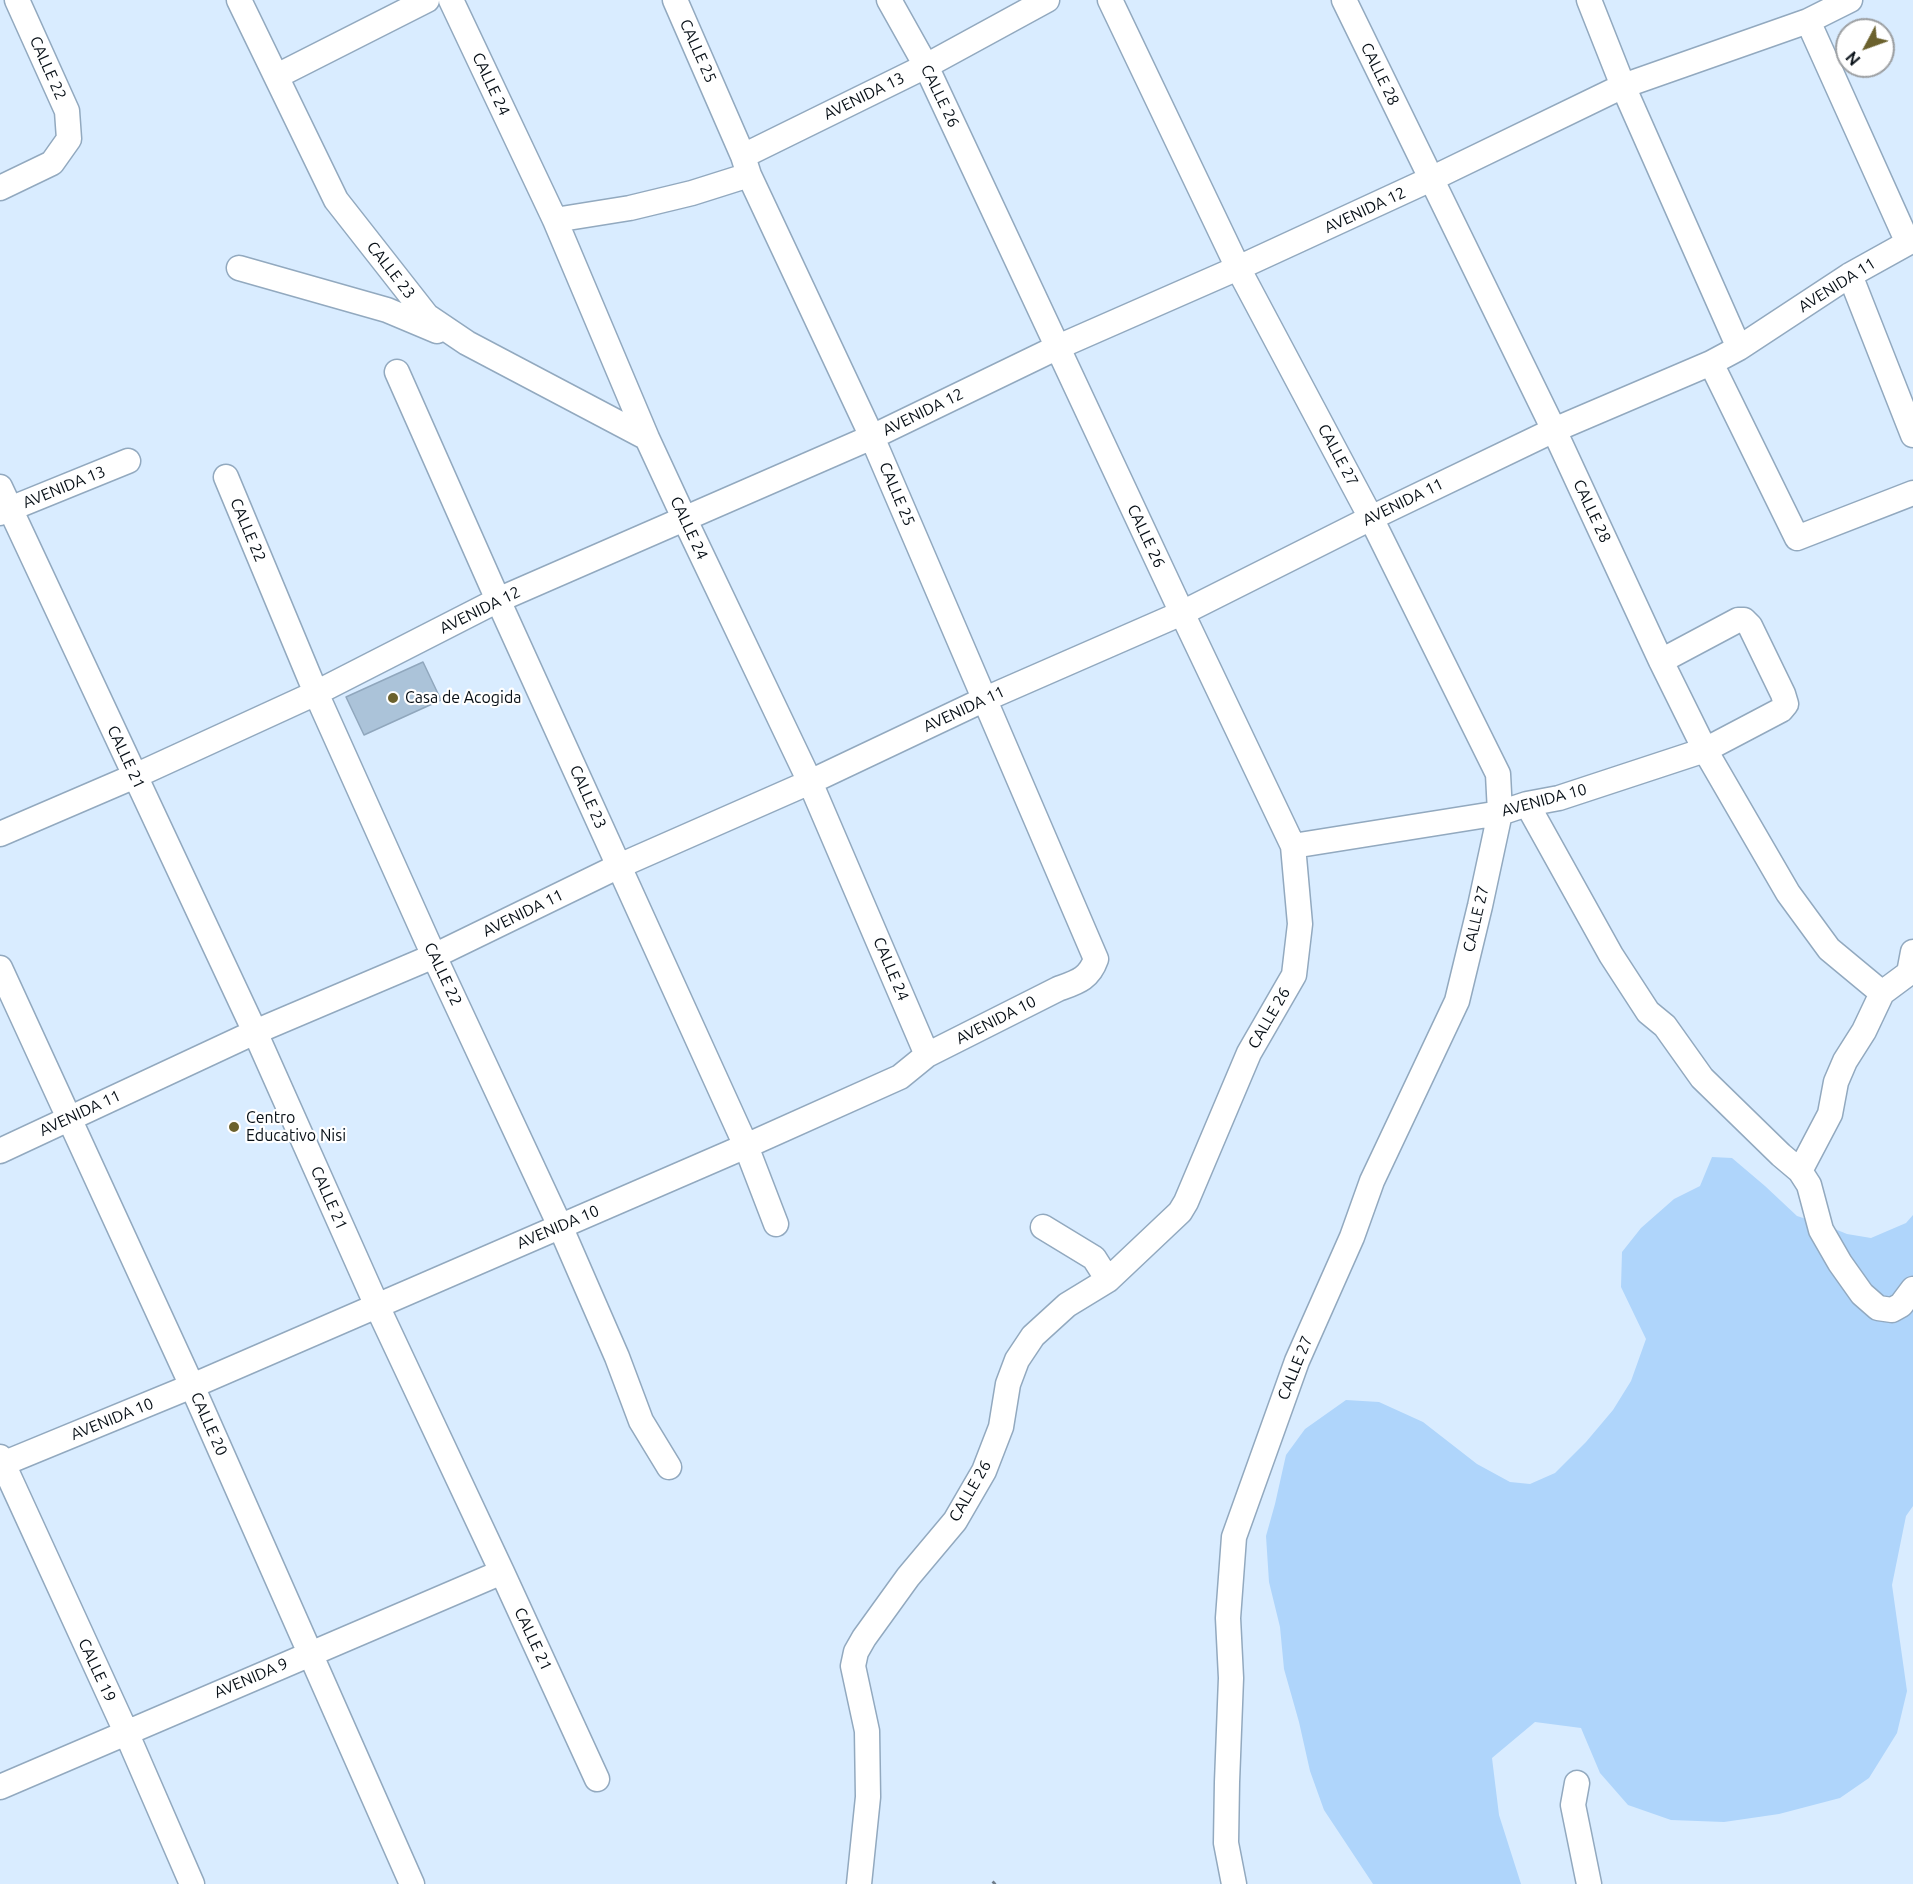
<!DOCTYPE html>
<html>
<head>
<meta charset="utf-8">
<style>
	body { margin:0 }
	#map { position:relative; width:1913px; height:1884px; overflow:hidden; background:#d9ecff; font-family:Ubuntu,sans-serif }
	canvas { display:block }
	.north { position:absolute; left:1835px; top:18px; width:60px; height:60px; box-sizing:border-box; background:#fff; border:2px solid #9c9fa2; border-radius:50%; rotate:229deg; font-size:16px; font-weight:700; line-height:24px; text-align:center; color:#070f16 }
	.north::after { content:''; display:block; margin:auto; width:21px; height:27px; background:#6b612d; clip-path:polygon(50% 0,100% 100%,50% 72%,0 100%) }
</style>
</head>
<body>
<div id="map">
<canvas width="1913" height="1884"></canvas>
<div class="north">N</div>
</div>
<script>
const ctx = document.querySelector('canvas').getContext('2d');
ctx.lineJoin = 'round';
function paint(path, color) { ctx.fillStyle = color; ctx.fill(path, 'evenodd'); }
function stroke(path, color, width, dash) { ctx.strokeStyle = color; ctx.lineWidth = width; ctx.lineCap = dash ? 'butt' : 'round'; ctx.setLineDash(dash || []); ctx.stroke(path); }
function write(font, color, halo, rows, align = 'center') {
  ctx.font = font + ' Ubuntu,sans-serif'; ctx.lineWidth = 4.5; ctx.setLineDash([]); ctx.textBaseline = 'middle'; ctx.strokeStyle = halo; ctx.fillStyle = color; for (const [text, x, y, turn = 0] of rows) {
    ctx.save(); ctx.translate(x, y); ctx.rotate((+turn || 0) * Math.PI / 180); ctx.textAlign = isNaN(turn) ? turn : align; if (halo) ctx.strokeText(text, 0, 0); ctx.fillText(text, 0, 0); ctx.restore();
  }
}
const green = new Path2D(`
	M1712 1157 1732 1158 1765 1186 1797 1216 1825 1225 1847 1234 1871 1238 1906 1223 1913 1215V1506L1906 1516 1892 1585 1907 1691 1897 1733 1869 1778 1840 1798 1779 1814 1724 1822 1671 1820 1628 1805 1600 1773 1581 1728 1535 1722 1492 1758 1499 1815 1521 1884H1373L1324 1810 1310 1771 1299 1722 1284 1669 1280 1627 1269 1582 1266 1536 1275 1504 1286 1455 1305 1429 1346 1400 1379 1402 1423 1422 1477 1464 1510 1482 1530 1484 1555 1473 1586 1442 1613 1410 1631 1381 1646 1339 1621 1287 1622 1252 1641 1228 1674 1199 1700 1186Z`);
const building = new Path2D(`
	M423 662 441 700 364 735 346 697Z`);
const path = new Path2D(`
	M993 1884 995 1882`);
const minor = new Path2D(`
	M239 0 336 200 427 316 467 343 647 438
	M451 0 555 220 647 438 685 520 810 782 927 1055
	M1110 0 1238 268 1371 518 1498 774 1500 813 1480 906 1457 1001 1372 1181 1352 1237 1297 1361 1234 1537 1228 1618 1231 1678 1227 1782 1226 1843 1234 1884
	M1344 0 1554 430 1661 661 1705 750 1788 893 1829 949 1882 993
	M1589 0 1623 86 1739 348
	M1808 21 1908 243
	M277 76 427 0
	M743 156 926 66 1047 0
	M0 188 52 163 69 139 67 111 17 0
	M555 220 630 208 692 193 749 175
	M239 268 387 310 437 331
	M1850 275 1913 435
	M1711 363 1797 538 1913 493
	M397 372 498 600 746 1146 776 1224
	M226 477 316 693 434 956 560 1226 617 1357 641 1421 669 1467
	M0 487 255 1032 377 1306 502 1572 597 1779
	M0 513 128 461
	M1527 804 1611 955 1648 1012 1665 1026 1702 1078 1781 1155 1800 1171 1809 1185 1821 1230 1840 1263 1862 1294 1878 1308 1892 1310 1901 1305 1913 1289
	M0 834 135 776 316 693 498 600 872 437 1058 347 1238 268 1431 179 1623 86 1808 21 1850 0
	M1293 846 1500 813 1527 804 1559 798 1705 750 1781 710 1786 704 1783 694 1750 626 1744 620H1738L1661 661
	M0 968 192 1386 412 1884
	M0 1151 255 1032 434 956 619 866 810 782 983 700 1182 613 1371 518 1554 430 1711 363 1739 348 1850 275 1913 240
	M1800 1171 1830 1114 1836 1082 1845 1061 1864 1031 1882 993 1909 973 1913 952
	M1043 1227 1094 1258 1108 1280
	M0 1457 126 1732 192 1884
	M0 1465 192 1386 746 1146 900 1077 927 1055 1058 989C1077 982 1089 979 1096 959L872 437 749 175 743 156 675 0
	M1577 1783 1573 1805 1589 1884
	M0 1787 502 1572
	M859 1884 868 1797 867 1731 853 1666 856 1652 864 1638 908 1577 955 1521 984 1471 1001 1427 1008 1384 1017 1360 1033 1336 1067 1305 1108 1280 1180 1212 1186 1202 1249 1053 1294 975 1300 924 1293 846 1182 613 926 66 889 0`);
const markers = [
	[393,698,6,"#6b612d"],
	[234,1127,6,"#6b612d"]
];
const streetNames = [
	["CALLE 25",698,51,66],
	["CALLE 22",48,68,66],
	["CALLE 28",1380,74,64],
	["CALLE 24",491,84,65],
	["AVENIDA 13",864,96,-26],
	["CALLE 26",940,96,64],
	["AVENIDA 12",1365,210,-25],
	["CALLE 23",391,270,52],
	["AVENIDA 11",1837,285,-32],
	["AVENIDA 12",923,412,-26],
	["CALLE 27",1338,455,62],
	["AVENIDA 13",64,487,-22],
	["CALLE 25",897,494,67],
	["AVENIDA 11",1403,502,-26],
	["CALLE 28",1592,511,65],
	["CALLE 24",689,528,65],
	["CALLE 22",248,530,67],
	["CALLE 26",1146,536,65],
	["AVENIDA 12",480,610,-26],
	["AVENIDA 11",964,709,-25],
	["CALLE 21",126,757,65],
	["CALLE 23",588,797,66],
	["AVENIDA 10",1544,800,-15],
	["AVENIDA 11",523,913,-26],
	["CALLE 27",1476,919,-77],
	["CALLE 24",891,969,67],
	["CALLE 22",443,974,65],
	["CALLE 26",1269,1018,-60],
	["AVENIDA 10",996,1020,-27],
	["AVENIDA 11",80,1113,-25],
	["CALLE 21",329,1198,66],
	["AVENIDA 10",558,1227,-23],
	["CALLE 27",1295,1368,-68],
	["AVENIDA 10",112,1419,-22],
	["CALLE 20",209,1424,66],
	["CALLE 26",970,1491,-60],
	["CALLE 21",533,1639,65],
	["CALLE 19",97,1670,65],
	["AVENIDA 9",251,1678,-23]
];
const poiNames = [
	["Casa de Acogida",405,698],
	["Centro",246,1118],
	["Educativo Nisi",246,1136]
];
paint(green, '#afd5fb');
paint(building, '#abc3d9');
stroke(building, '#90a7bd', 1.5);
stroke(minor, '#92a9bf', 27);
stroke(path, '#707d8a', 4, [4.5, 3]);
stroke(minor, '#fff', 24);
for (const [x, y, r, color] of markers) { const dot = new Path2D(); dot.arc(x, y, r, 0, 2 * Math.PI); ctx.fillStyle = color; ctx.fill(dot); stroke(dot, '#fff', 2); }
write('16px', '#070f16', '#fff', streetNames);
write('16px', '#070f16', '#fff', poiNames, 'left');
</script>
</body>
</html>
